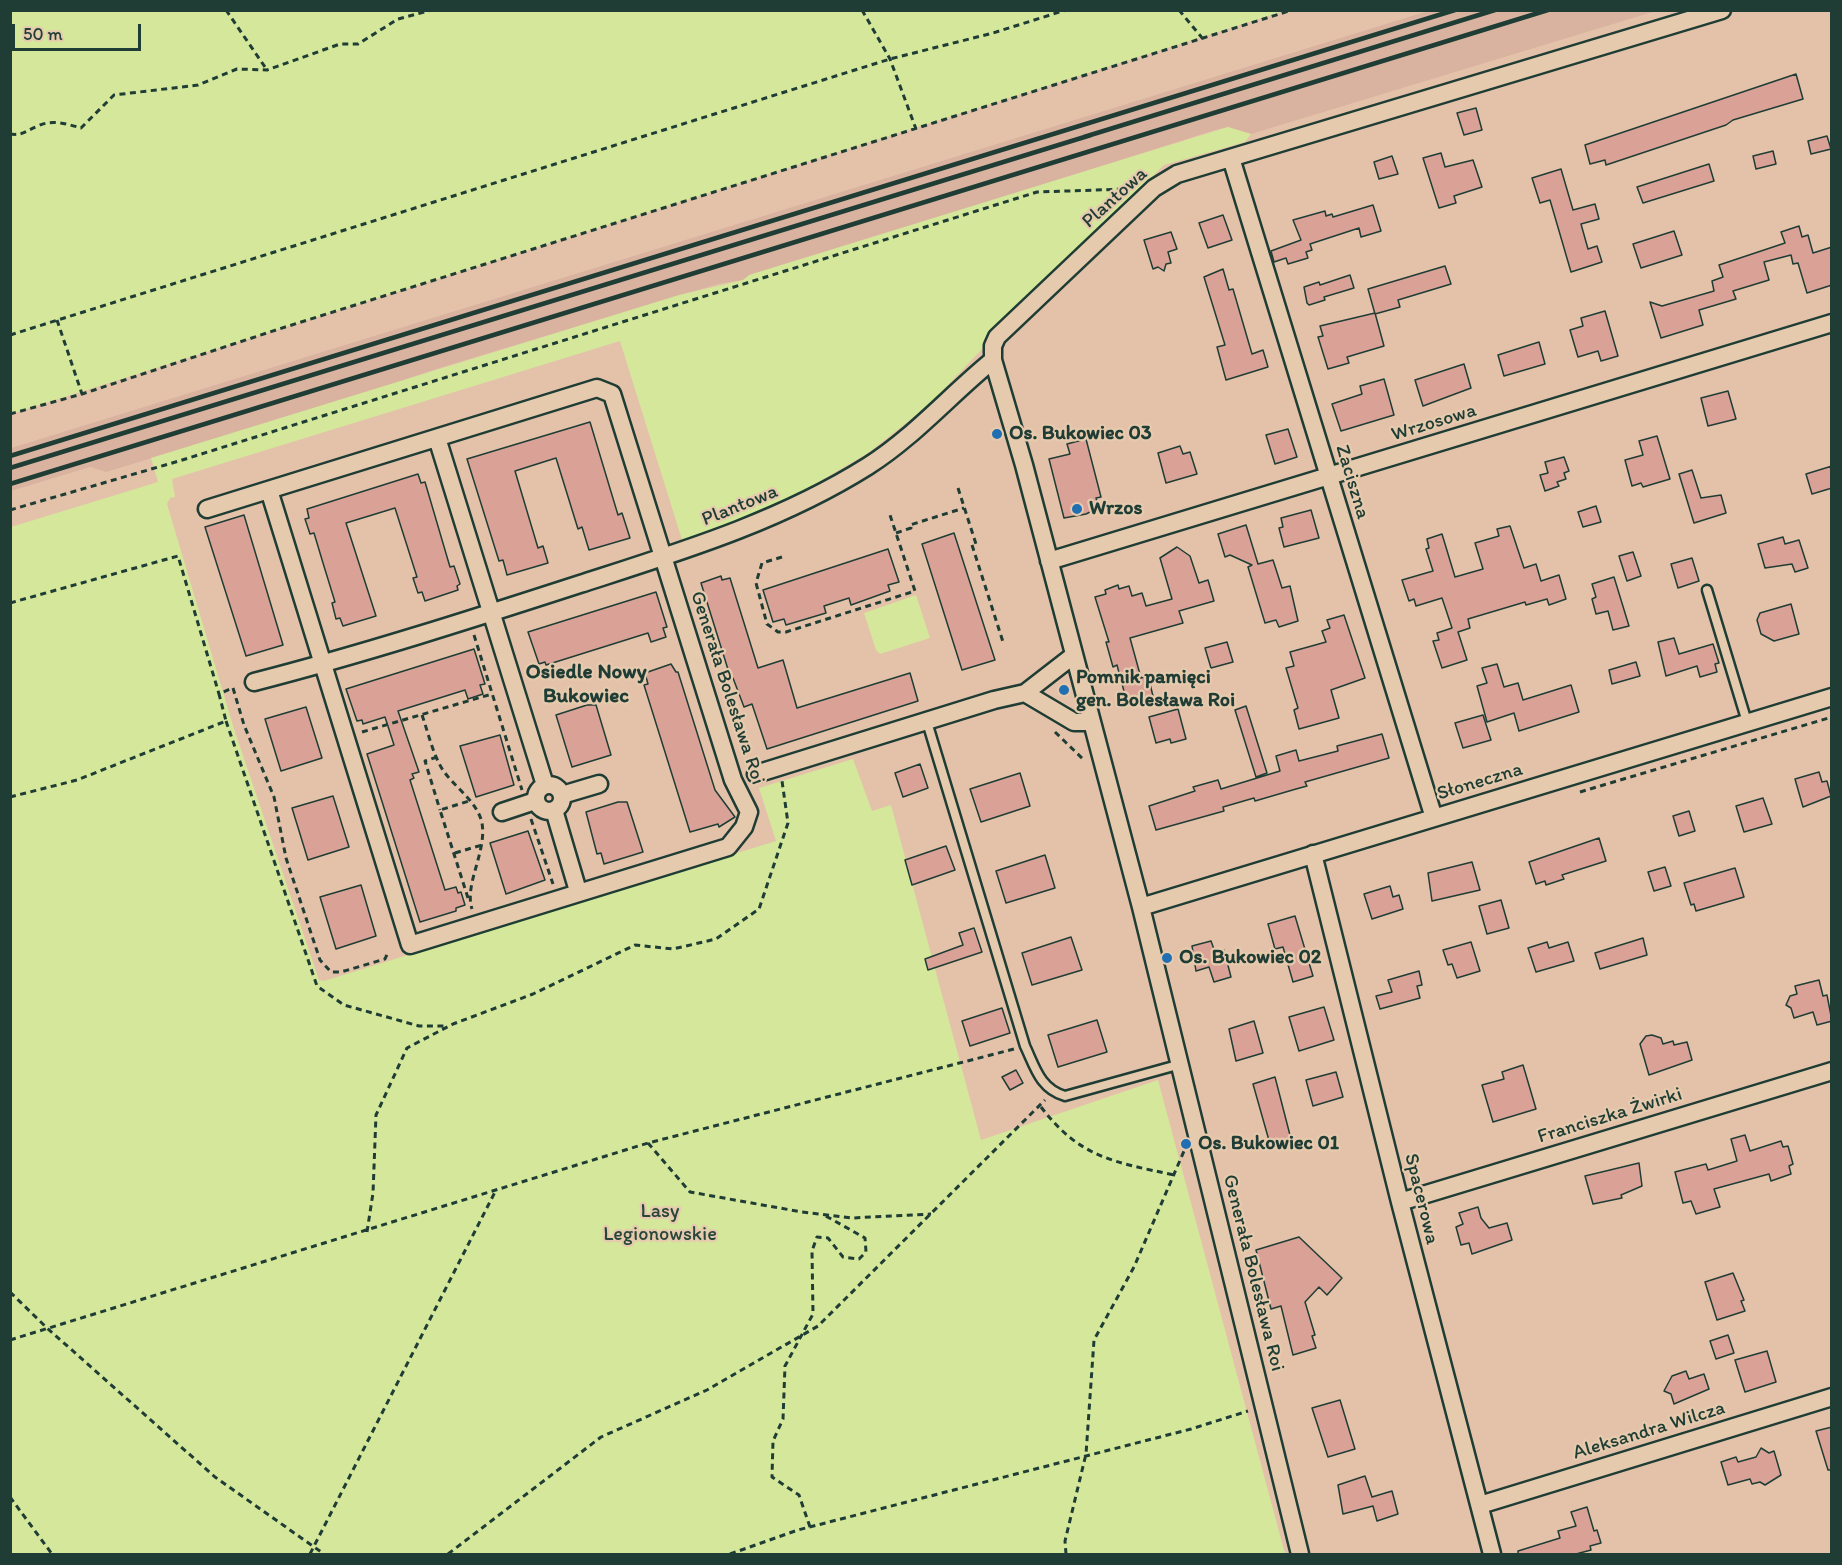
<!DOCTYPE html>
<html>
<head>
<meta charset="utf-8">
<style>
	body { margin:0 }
	#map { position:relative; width:1842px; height:1565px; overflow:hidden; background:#e4c2a9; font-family:Itim,sans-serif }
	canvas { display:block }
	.frame { position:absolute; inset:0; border:12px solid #1f3d34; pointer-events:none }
	.scale { position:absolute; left:12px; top:24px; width:129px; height:27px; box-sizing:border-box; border:3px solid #1f3d34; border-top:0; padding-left:8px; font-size:18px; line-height:21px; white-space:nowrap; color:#1f3d34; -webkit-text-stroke:4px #e6caad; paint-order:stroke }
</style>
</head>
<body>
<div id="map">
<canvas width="1842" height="1565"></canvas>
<div class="frame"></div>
<div class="scale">50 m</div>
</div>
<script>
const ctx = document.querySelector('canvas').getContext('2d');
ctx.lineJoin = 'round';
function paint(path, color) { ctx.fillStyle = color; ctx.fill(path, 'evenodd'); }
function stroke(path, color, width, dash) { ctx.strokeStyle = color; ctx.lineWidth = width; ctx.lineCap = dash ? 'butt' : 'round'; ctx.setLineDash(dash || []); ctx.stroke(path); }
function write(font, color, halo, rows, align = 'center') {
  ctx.font = font + ' Itim,sans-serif'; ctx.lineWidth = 4.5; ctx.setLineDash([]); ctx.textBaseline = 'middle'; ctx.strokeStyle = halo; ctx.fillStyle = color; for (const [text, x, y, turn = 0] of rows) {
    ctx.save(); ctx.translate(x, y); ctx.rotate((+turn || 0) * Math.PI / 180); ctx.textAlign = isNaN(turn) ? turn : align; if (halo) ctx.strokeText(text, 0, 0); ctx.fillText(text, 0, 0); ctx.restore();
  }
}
const built = new Path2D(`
	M1428 11H1656L1251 134 1228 127 1215 130 743 280 718 284 436 369 364 394 106 472 90 467 11 491V448Z`);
const green = new Path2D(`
	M11 10H1284V11L11 414Z
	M1228 127 1251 134 1245 142 1164 165 986 337 982 349 929 405 868 453 778 506 683 543 620 341 172 479 175 497 170 498 167 504 234 729 319 980 324 981 776 841 759 788 853 759 872 811 891 805 981 1140 1158 1080 1285 1554H11V527L158 482 151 458 679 295 743 280 749 275Z
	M916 595 930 638 880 654 876 650 864 613Z`);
const building = new Path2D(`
	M1796 74 1803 99 1733 120 1726 125 1606 165 1605 160 1590 164 1585 145Z
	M1476 108 1482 130 1464 135 1457 113Z
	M1827 136 1831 149 1811 154 1808 141Z
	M1773 151 1776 164 1756 169 1753 156Z
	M1441 153 1445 167 1473 160 1482 187 1454 196 1456 203 1439 208 1423 158Z
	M1392 156 1398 174 1379 179 1374 162Z
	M1709 164 1714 181 1643 203 1637 187Z
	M1561 169 1573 210 1595 204 1599 219 1581 224 1588 249 1597 246 1602 262 1571 272 1550 200 1540 203 1532 178Z
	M1373 205 1381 231 1361 237 1359 228 1310 244 1312 250 1306 252 1308 258 1288 264 1286 258 1274 262 1271 251 1301 240 1293 220 1325 211 1326 216 1332 214 1333 217Z
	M1223 215 1232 240 1208 248 1199 223Z
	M1799 226 1802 237 1808 235 1813 253 1832 247V285L1807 293 1798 263 1793 264 1791 255 1764 262 1769 280 1733 291 1736 299 1699 310 1703 325 1661 338 1650 302 1662 306 1714 291 1712 281 1723 277 1719 265 1785 243 1781 232Z
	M1674 231 1682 255 1641 268 1633 244Z
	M1171 232 1177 249 1168 252 1171 263 1166 264 1164 271 1158 267 1153 269 1144 240Z
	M1445 266 1451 284 1398 300 1400 307 1375 314 1368 289Z
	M1223 269 1229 290 1233 289 1252 354 1263 350 1268 367 1226 380 1217 347 1225 345 1204 277Z
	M1350 275 1354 288 1324 297 1325 300 1309 305 1307 303 1304 287 1319 282 1320 285Z
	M1605 311 1618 356 1601 361 1598 351 1578 357 1570 330 1583 326 1581 318Z
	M1375 313 1384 346 1347 357 1349 363 1328 369 1318 337 1323 336 1320 326Z
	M1539 342 1545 364 1504 376 1498 355Z
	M1464 364 1471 388 1423 406 1415 380Z
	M1384 379 1394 415 1341 431 1332 404 1362 394 1360 386Z
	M1728 391 1736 419 1708 426 1701 398Z
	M590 422 618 515 622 513 630 538 589 550 582 527 578 529 556 458 515 471 538 548 543 546 548 563 507 575 503 560 499 561 467 459Z
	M1288 429 1297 457 1275 464 1266 435Z
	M1657 436 1670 479 1643 487 1641 483 1632 486 1625 460 1643 455 1639 441Z
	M1086 439 1101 497 1096 498 1098 504 1090 506 1092 511 1086 514 1064 518 1049 459 1070 454 1067 444Z
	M1180 446 1183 454 1190 452 1197 474 1166 483 1158 453Z
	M1564 457 1569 471 1564 473 1566 479 1557 482 1559 486 1545 491 1540 475 1548 473 1545 462Z
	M1832 466V488L1812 494 1806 474Z
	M1692 470 1701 498 1721 495 1726 513 1694 523 1679 474Z
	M418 474 421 483 425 482 450 567 454 566 460 584 457 586 458 590 425 601 422 592 418 593 413 578 417 577 395 508 346 523 376 616 343 626 340 618 336 619 332 603 335 602 323 563 314 533 310 534 305 519 309 518 307 509Z
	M1596 506 1601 522 1583 527 1578 512Z
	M1311 510 1319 538 1284 547 1279 528 1283 527 1281 518Z
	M244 515 283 645 246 656 205 527Z
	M1246 525 1258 564 1273 560 1282 588 1290 586 1298 621 1279 627 1276 620 1265 623 1248 567 1252 565 1230 555 1225 557 1218 534Z
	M1510 526 1524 568 1536 564 1541 581 1559 575 1566 599 1549 605 1547 599 1526 605 1525 602 1468 619 1470 628 1458 632 1467 660 1442 668 1433 641 1439 640 1437 633 1452 628 1442 598 1416 606 1414 599 1409 601 1402 580 1433 571 1426 549 1429 548 1427 539 1442 534 1455 577 1483 569 1475 543 1499 536 1497 529Z
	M954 533 995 660 962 670 922 544Z
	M1783 537 1785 544 1799 540 1808 568 1795 572 1792 564 1765 568 1758 544Z
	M1177 547 1190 556 1199 583 1208 580 1214 601 1179 611 1183 623 1130 638 1141 678 1148 676 1154 700 1131 706 1128 694 1125 695 1117 665 1113 667 1106 642H1109L1095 597 1106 594 1105 590 1118 585 1119 589 1129 586 1132 596 1142 593 1146 606 1172 599 1160 558Z
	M888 549 899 582 888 585 890 591 851 605 849 598 824 606 826 613 786 625 784 619 773 622 763 590Z
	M1633 552 1641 576 1627 581 1619 556Z
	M1692 558 1699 581 1678 588 1671 564Z
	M721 576 722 580 730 578 758 668 783 660 797 708 910 673 918 701 767 749 752 704 744 707 733 678 731 679 701 583Z
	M1614 577 1629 626 1613 630 1608 611 1596 614 1592 599 1596 597 1592 584Z
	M656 592 667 627 663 628 666 637 651 642 648 633 546 665 545 662 539 664 528 632Z
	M1791 604 1799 634 1774 641 1761 634 1757 620 1760 613Z
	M1344 615 1365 678 1331 690 1339 718 1299 729 1294 710 1298 708 1286 668 1294 666 1290 652 1326 642 1322 631 1330 628 1327 620Z
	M1674 638 1679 654 1713 644 1719 663 1715 664 1717 672 1700 677 1697 666 1666 676 1658 642Z
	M1227 642 1233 662 1211 668 1205 648Z
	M474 649 485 684 480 685 483 694 468 699 465 690 398 711 419 772 412 774 414 778 410 780 445 890 456 887 458 893 461 892 465 905 456 908V911L420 922 367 754 394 745 385 717 363 724 362 720 357 721 346 689Z
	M1636 662 1640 676 1612 684 1609 670Z
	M671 664 676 672H678L715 790 735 817 719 827 718 824 690 832 644 685 648 684 645 673Z
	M1497 664 1504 687 1518 683 1523 700 1571 685 1579 712 1519 731 1514 713 1487 722 1477 686 1487 683 1482 668Z
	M587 705H596L611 755 572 767 556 715Z
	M1246 706 1267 773 1256 777 1235 710Z
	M306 707 322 758 281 771 265 719Z
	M1178 709 1186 739 1171 743 1170 739 1156 743 1149 717Z
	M1483 715 1491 740 1463 748 1455 723Z
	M1382 734 1389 758 1305 782 1307 786 1296 789 1255 801 1254 798 1223 807 1224 811 1156 830 1149 806 1195 791 1193 787 1218 780 1221 789 1280 771 1276 756 1296 750 1299 761 1338 751 1337 746Z
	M500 735 514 785 476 797 460 746Z
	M920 764 928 788 903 797 895 773Z
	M1819 772 1822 782 1827 781 1831 796 1803 807 1795 779Z
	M1020 773 1030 806 981 822 970 789Z
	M333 796 349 847 308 860 292 808Z
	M1763 798 1772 824 1744 832 1736 806Z
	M618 802H627L643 852 604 864 601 853 597 854 586 812Z
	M1689 811 1695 831 1679 836 1673 816Z
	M528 831 545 880 506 894 490 843Z
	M1599 838 1606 861 1562 875 1564 879 1546 885 1545 881 1536 884 1529 862Z
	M946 846 955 870 912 885 905 860Z
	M1045 855 1055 888 1006 903 996 871Z
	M1472 862 1480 890 1432 901 1428 873Z
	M1665 867 1671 886 1654 891 1648 872Z
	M1735 868 1744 897 1696 911 1694 904 1691 905 1684 883Z
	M361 885 376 936 336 949 320 897Z
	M1390 886 1393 897 1399 895 1403 909 1372 919 1364 894Z
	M1501 900 1509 928 1487 934 1479 906Z
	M1295 916 1313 976 1293 982 1283 947 1275 949 1268 924Z
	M974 928 982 952 928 970 925 959 963 945 959 933Z
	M1071 937 1082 970 1032 985 1022 953Z
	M1643 938 1647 955 1600 969 1595 953Z
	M1211 941 1215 952 1224 950 1231 977 1214 982 1209 967 1196 971 1192 946Z
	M1471 942 1480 971 1457 978 1452 964 1448 965 1443 950Z
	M1547 942 1549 948 1568 942 1574 961 1536 972 1528 948Z
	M1419 971 1422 985 1417 986 1420 998 1380 1009 1376 996 1392 992 1388 980Z
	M1819 980 1823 996 1827 995 1832 1021 1817 1025 1813 1012 1794 1018 1791 1008 1786 1005 1790 996 1797 994 1795 986Z
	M1324 1007 1334 1040 1299 1051 1289 1017Z
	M1002 1008 1010 1033 970 1046 962 1021Z
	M1097 1020 1107 1052 1058 1067 1048 1035Z
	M1254 1021 1263 1053 1236 1061 1229 1029Z
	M1652 1035 1661 1038 1663 1044 1673 1041 1674 1045 1687 1042 1692 1060 1649 1075 1640 1044 1646 1036Z
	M1523 1065 1536 1109 1493 1122 1482 1085 1504 1079 1502 1072Z
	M1016 1070 1023 1083 1010 1090 1002 1077Z
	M1336 1072 1343 1097 1313 1106 1306 1080Z
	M1275 1077 1291 1139 1270 1144 1253 1084Z
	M1745 1135 1750 1151 1781 1141 1783 1147 1788 1146 1793 1164 1789 1166 1791 1174 1771 1181 1769 1174 1714 1189 1720 1207 1696 1214 1691 1201 1683 1203 1675 1172 1706 1164 1708 1170 1737 1161 1731 1139Z
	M1639 1163 1642 1186 1621 1195 1622 1198 1593 1204 1585 1176Z
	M1478 1207 1481 1218 1489 1228 1507 1223 1512 1240 1472 1254 1469 1243 1461 1245 1456 1227 1463 1224 1459 1213Z
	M1299 1237 1342 1278 1327 1295 1319 1287 1305 1302 1315 1335 1312 1336 1316 1348 1293 1355 1281 1306 1271 1309 1256 1250Z
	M1733 1273 1744 1300 1741 1301 1745 1311 1717 1320 1705 1282Z
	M1728 1335 1734 1353 1716 1359 1710 1341Z
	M1767 1351 1776 1382 1745 1392 1735 1360Z
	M1686 1371 1689 1379 1704 1374 1709 1389 1674 1404 1671 1394 1664 1391 1672 1376Z
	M1340 1400 1355 1449 1328 1457 1312 1408Z
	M1832 1427V1470H1828L1816 1431Z
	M1761 1448 1769 1453 1774 1451 1781 1475 1765 1485 1760 1482 1752 1484 1750 1479 1728 1485 1721 1462 1736 1457 1738 1462 1756 1457Z
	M1365 1476 1372 1497 1392 1491 1398 1514 1377 1521 1373 1506 1343 1514 1338 1485Z
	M1587 1507 1594 1531 1597 1530 1601 1543 1590 1546 1591 1550 1576 1554H1518V1551L1560 1538 1558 1531 1576 1526 1571 1512Z`);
const path = new Path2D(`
	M226 10 267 70
	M862 10 890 59 916 129
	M1179 10 1203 39
	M10 134C23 136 27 130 38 126 52 119 67 124 81 128L114 95 198 85 237 69 267 70 340 44H358L398 19 432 10
	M57 320 82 394
	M10 335 890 59 993 33 1066 10
	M10 414 82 394 279 329 1292 10
	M958 488 976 544 972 545 1003 642
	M10 510 179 461 1037 192 1128 189
	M896 533 911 528 910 525 964 508
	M782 557 762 563 756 583 767 624 778 632H786L915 591 890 515
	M10 603 178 556 219 694
	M474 635 522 790
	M233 688 244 725 274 797 286 858 320 960 331 972H341L385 959 388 952
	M422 715C428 732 432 751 441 767 452 786 477 800 482 823 487 852 464 884 472 909
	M226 721 317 986 344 1005 419 1026H446
	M362 732 492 694
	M1055 732 1084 760
	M437 757 425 761 440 810
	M1580 792 1832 717
	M10 797 77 780 226 721 219 694 232 688
	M531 819 553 884
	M455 853 482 845
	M468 898 440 810 469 801
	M1041 1107C1080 1158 1114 1162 1174 1175
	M648 1143 690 1192 802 1212 852 1218 931 1214
	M367 1232 373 1193 376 1115 407 1048 453 1024 533 994 635 945 673 949 716 939 759 909 788 823 782 781
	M10 1292 47 1328 215 1477 324 1554
	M10 1340 648 1143 1014 1049
	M10 1497 52 1554
	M810 1527 799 1495 772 1477 773 1441 783 1419 785 1366 813 1314 812 1251 817 1237 828 1238 843 1257 859 1259 866 1252 865 1238 824 1215
	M310 1554 495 1192
	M448 1554 601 1437 707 1390 818 1326 1045 1100
	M730 1554 798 1530 1191 1429 1248 1411
	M1066 1554 1065 1541 1086 1454 1094 1340 1134 1267 1184 1151`);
const lane = new Path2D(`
	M1707 590 1747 722
	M927 722 1025 1046C1035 1067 1040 1089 1065 1096L1181 1064`);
const street = new Path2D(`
	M1231 158 1434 818
	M437 438 545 785
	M207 509C337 469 467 428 597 388L612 394 733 780 749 812 744 827 728 847 410 945 269 490
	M1049 561 1832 323
	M254 682C363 654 472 619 580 584 679 552 779 522 868 466 914 437 951 394 993 360
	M1025 693 1074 722H1092
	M756 774 994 700 1025 693 1074 655
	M536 798a13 13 0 1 1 26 0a13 13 0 1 1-26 0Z
	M562 795 599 784
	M554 810 578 891
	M502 812 535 801
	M1313 854 1400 1202 1492 1554
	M1141 907 1832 697
	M1400 1202 1832 1071
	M1480 1505 1832 1397
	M1300 1554 1141 907 1024 465 993 360V346L997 337 1154 188 1177 174 1722 10`);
const rail = new Path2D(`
	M1084 137 1495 10
	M10 456 1455 10
	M10 468 1091 135
	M10 484 1548 10`);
const markers = [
	[997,434,6,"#1f6fb2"],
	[1077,509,6,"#1f6fb2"],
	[1064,690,6,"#1f6fb2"],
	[1167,958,6,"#1f6fb2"],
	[1186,1144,6,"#1f6fb2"]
];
const streetNames = [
	["Plantowa",1115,198,-42],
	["Wrzosowa",1434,423,-17],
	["Zaciszna",1352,482,73],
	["Plantowa",740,506,-22],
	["Generała Bolesława Roi",727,688,72],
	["Słoneczna",1480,782,-17],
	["Franciszka Żwirki",1610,1116,-17],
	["Spacerowa",1421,1199,76],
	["Generała Bolesława Roi",1253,1273,76],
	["Aleksandra Wilcza",1649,1431,-17]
];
const poiNames = [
	["Os. Bukowiec 03",1009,434],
	["Wrzos",1089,509],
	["Pomnik pamięci",1076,678],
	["gen. Bolesława Roi",1076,701],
	["Os. Bukowiec 02",1179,958],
	["Os. Bukowiec 01",1198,1144]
];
const parkNames = [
	["Lasy",660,1212],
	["Legionowskie",660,1235]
];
const neighbourhoodNames = [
	["Osiedle Nowy",586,673],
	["Bukowiec",586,697]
];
paint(built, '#d9b3a0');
paint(green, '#d4e79b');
paint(building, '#daa197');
stroke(building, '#1f3d34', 1.5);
stroke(lane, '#1f3d34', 13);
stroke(street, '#1f3d34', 21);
stroke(path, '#1f3d34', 3, [6, 4.5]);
stroke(lane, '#e6caad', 8);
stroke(street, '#e6caad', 16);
stroke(rail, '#1f3d34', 4.5);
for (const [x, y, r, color] of markers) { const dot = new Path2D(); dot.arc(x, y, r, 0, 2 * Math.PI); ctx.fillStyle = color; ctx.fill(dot); stroke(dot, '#e6caad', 2); }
write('20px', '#1f3d34', '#e6caad', streetNames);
write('bold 20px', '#1f3d34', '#e6caad', poiNames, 'left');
write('20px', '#284639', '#e6caad', parkNames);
write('bold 21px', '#1f3d34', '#e6caad', neighbourhoodNames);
</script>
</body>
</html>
